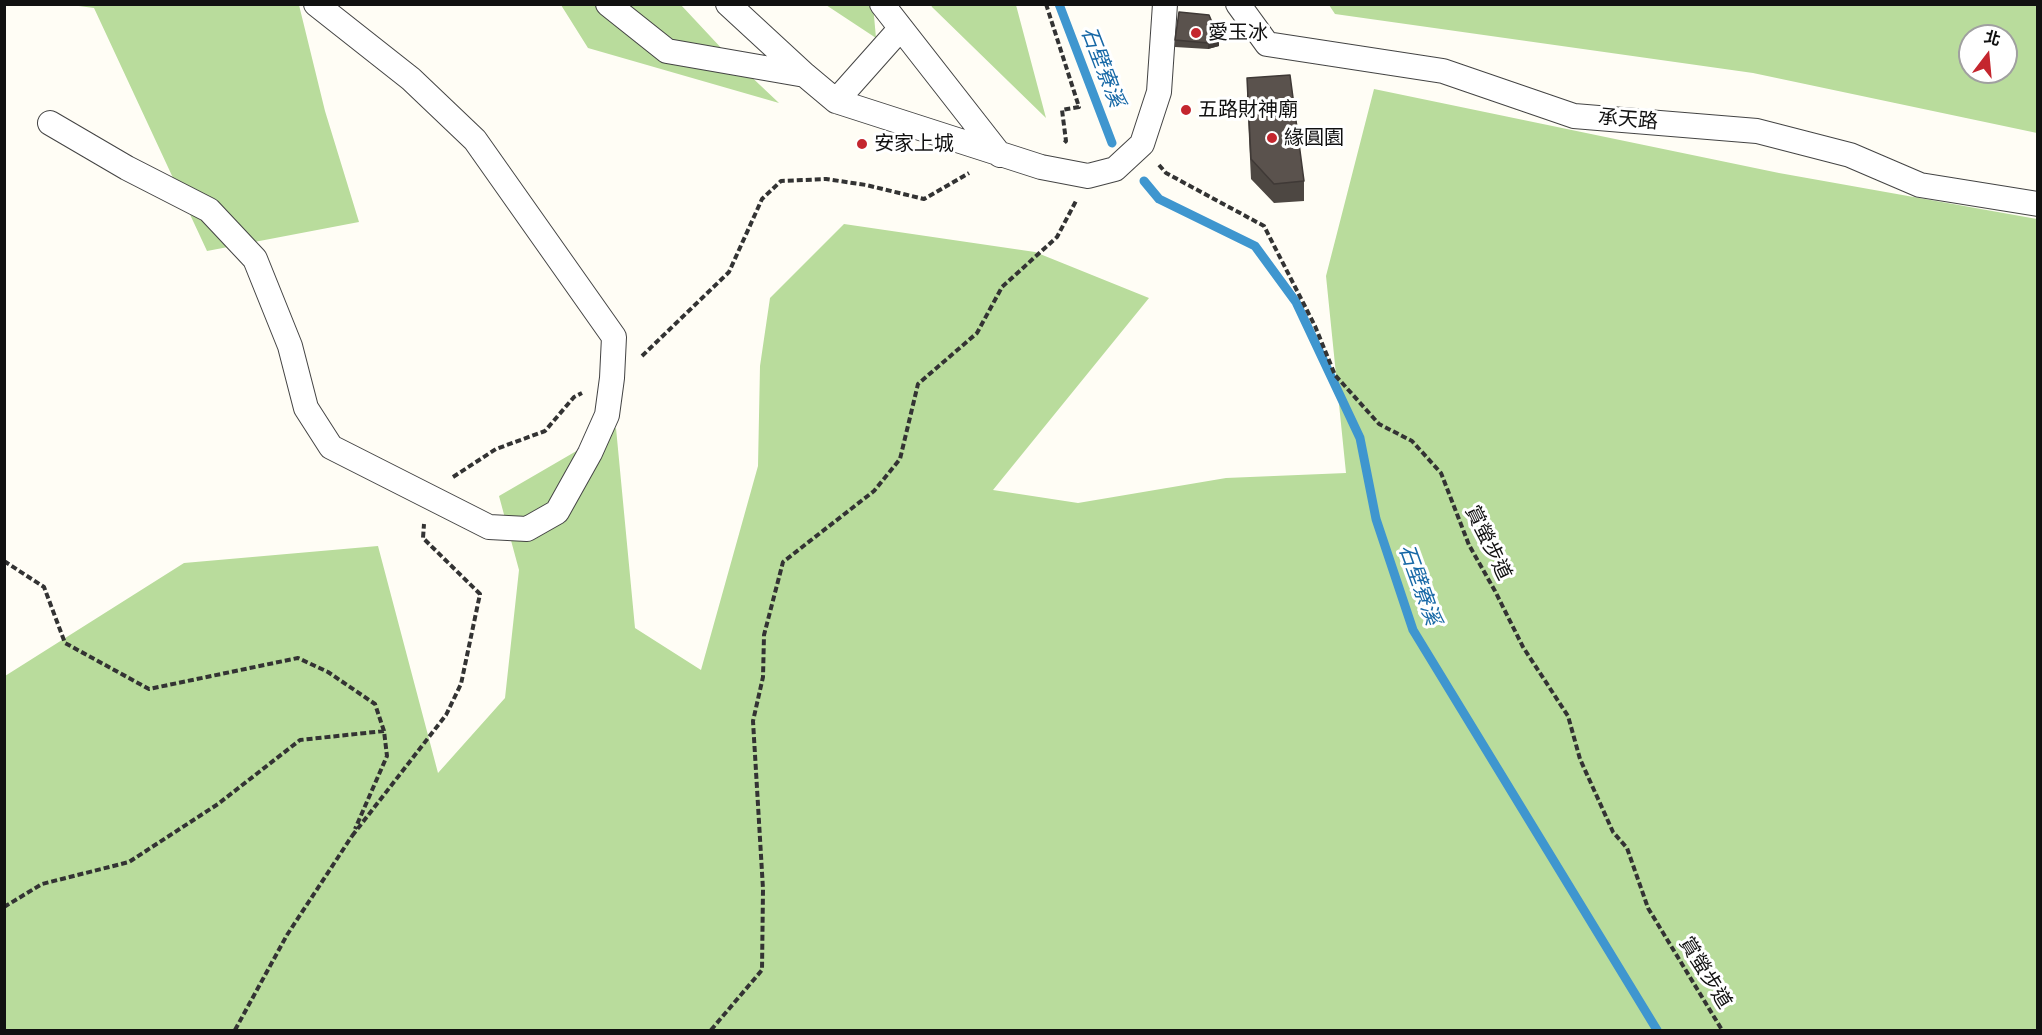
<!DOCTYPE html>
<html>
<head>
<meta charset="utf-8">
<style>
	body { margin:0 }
	#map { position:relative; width:2042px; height:1035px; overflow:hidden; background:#fffdf5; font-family:"Zilla Slab","Noto Sans TC",serif }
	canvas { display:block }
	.frame { position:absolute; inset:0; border:6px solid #111; pointer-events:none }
	.north { position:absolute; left:1958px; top:24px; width:60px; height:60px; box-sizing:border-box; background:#fff; border:2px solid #a0a0a0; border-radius:50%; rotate:16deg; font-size:16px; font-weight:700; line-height:24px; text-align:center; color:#111 }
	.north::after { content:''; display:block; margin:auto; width:21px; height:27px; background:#c4262e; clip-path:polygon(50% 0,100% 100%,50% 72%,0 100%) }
</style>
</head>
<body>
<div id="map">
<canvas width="2042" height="1035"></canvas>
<div class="frame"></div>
<div class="north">北</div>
</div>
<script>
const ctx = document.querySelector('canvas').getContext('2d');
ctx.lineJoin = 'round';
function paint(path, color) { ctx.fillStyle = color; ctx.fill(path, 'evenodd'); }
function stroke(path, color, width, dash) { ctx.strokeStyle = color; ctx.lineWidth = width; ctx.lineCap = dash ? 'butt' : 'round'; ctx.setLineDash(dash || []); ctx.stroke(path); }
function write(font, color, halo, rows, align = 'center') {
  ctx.font = font + ' "Zilla Slab","Noto Sans TC",serif'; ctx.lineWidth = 6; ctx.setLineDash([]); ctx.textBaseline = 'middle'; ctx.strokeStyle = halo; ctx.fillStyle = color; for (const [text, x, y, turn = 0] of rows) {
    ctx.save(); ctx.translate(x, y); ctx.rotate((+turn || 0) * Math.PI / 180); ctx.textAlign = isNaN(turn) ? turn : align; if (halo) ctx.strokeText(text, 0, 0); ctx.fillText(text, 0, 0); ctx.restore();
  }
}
const forest = new Path2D(`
	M71 5H299L325 111 359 222 207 251 94 8Z
	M561 5H681L724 51 779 103 588 48Z
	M826 5H873L876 38Z
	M931 5H1016L1046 118 932 7Z
	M1329 5H2037V133L1753 73 1335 14ZM1970 36H2006V72H1970Z
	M1374 89 1779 173 2037 219V1030H5V676L184 563 378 546 438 773 505 698 519 570 499 496 616 428 635 628 701 670 758 466 760 366 770 298 844 224 1035 252 1149 298 993 490 1078 503 1226 478 1346 473 1326 276Z`);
const stream = new Path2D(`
	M1059 4 1112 143
	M1144 181 1159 199 1255 246 1296 302 1360 438 1376 519 1413 630 1657 1030`);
const path = new Path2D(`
	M1046 4 1079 107 1062 110 1066 141 1063 144
	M1159 165 1166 173 1264 226 1315 326 1335 375 1379 424 1412 441 1441 473 1469 545 1495 591 1523 647 1568 716 1580 759 1613 832 1627 848 1648 908 1722 1030
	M642 356 729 272 762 199 781 181 826 179 866 185 924 199 969 173
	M453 477 496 449 545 431 574 397 582 393
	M4 561 44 587 65 643 149 689 298 658 328 672 375 704 384 731 387 756 355 829
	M352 836 446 715 461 684 480 594 423 538 424 524
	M4 907 42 884 129 862 218 804 300 740 384 731
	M235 1030 287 935 352 836
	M711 1030 762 970 763 889 753 721 763 677 764 635 783 562 874 491 900 459 918 384 977 333 1002 287 1057 237 1076 201`);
const street = new Path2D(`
	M608 4 667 51 805 75
	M728 4 805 75 836 101 1041 167 1088 176 1115 169 1142 144 1159 92 1165 4
	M882 4 1000 155
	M1238 4 1267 44 1443 71 1574 116 1757 131 1850 155 1920 185 2038 204
	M836 101 900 29
	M50 123 127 168 209 210 255 259 290 346 306 408 331 447 489 527 527 529 557 512 590 453 607 415 612 378 614 337 475 140 411 79 316 4`);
const wall = new Path2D(`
	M1179 12 1219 46 1208 49 1175 47V40Z
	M1247 78 1304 181V201L1274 203 1251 179 1247 98Z`);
const shadedWall = new Path2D(`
	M1219 39V46L1208 49V43Z`);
const building = new Path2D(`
	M1179 12 1209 15 1219 39 1208 43 1175 40Z
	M1290 75 1304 181 1274 184 1251 159 1247 78Z`);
const markers = [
	[1196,33,6,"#c4262e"],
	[1186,110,6,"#c4262e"],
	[1272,138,6,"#c4262e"],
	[862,144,6,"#c4262e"]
];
const poiNames = [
	["愛玉冰",1208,33],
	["五路財神廟",1198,110],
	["緣圓園",1284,138],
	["安家上城",874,144]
];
const streetNames = [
	["承天路",1628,120,5],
	["賞螢步道",1488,543,64],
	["賞螢步道",1705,973,58]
];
const waterNames = [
	["石壁寮溪",1102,67,69],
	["石壁寮溪",1419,585,70]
];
paint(forest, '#b9dc9c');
stroke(stream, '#3f96cf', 9);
stroke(street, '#444', 26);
stroke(path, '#333', 4, [6, 3]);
stroke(street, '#fff', 24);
paint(wall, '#4d4742');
paint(shadedWall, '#3f3936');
paint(building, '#5a524d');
stroke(building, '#3f3936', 1.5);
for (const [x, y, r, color] of markers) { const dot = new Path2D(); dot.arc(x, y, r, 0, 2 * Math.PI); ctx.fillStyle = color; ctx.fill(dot); stroke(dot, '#fff', 2); }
write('20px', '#111', '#fff', poiNames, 'left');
write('20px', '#111', '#fff', streetNames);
write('italic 21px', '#1768a6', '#fff', waterNames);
</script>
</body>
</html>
